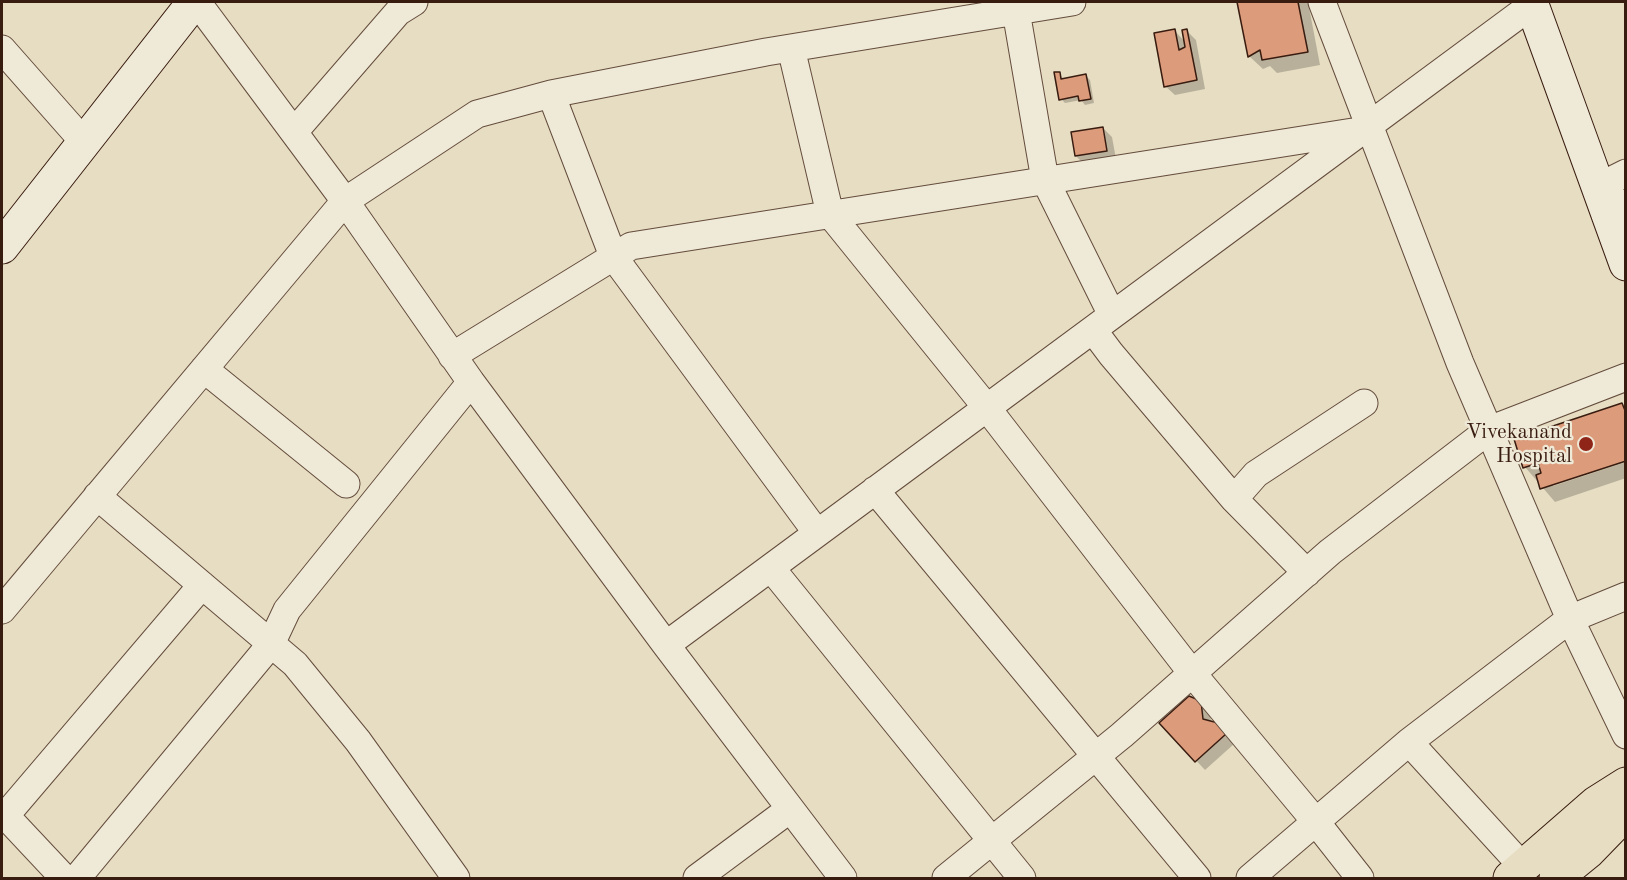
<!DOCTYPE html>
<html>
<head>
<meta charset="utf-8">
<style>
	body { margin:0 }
	#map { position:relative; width:1627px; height:880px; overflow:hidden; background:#e6ddc2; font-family:"Old Standard TT",serif }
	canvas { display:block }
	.frame { position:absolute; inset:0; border:3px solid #391c10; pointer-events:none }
</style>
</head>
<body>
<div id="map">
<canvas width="1627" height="880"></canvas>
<div class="frame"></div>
</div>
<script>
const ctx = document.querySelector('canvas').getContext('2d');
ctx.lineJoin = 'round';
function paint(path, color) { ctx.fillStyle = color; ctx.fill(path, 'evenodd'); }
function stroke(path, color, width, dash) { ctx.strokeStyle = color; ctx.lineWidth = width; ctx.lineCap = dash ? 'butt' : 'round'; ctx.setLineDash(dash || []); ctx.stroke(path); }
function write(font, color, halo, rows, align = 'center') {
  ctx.font = font + ' "Old Standard TT",serif'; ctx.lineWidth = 4.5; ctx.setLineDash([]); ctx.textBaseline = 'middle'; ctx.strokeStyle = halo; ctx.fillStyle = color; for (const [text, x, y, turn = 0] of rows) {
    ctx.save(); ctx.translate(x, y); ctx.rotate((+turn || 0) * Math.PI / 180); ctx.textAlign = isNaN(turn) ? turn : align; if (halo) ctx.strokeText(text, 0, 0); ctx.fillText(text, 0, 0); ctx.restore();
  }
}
const shadow = new Path2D(`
	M1239 2H1308L1320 65 1277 73 1270 66 1263 69 1249 56Z
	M1175 31 1186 43 1187 31 1196 40 1205 89 1175 95 1165 86Z
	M1059 73 1064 80 1086 76 1090 80 1094 103 1085 105 1081 100 1065 103 1061 99Z
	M1103 128 1112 137 1116 159 1085 165 1076 156Z
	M1622 405 1626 408V459L1553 483V486L1626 462V478L1555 502 1525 467Z
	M1200 703 1210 712 1211 722 1221 725 1234 744 1205 770 1161 723Z`);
const building = new Path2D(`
	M1237 2H1298L1308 52 1262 60 1260 50 1248 57Z
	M1175 29 1179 50 1185 47 1182 30 1187 29 1197 80 1164 87 1154 33Z
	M1054 72H1060L1061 79 1086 74 1091 99 1079 101 1078 96 1059 100Z
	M1103 127 1107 151 1075 156 1071 132Z
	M1622 403 1626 413V461L1540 489 1536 475 1541 473 1538 463 1523 468 1514 439Z
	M1189 696 1201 701 1203 719 1222 724 1226 734 1195 762 1159 723Z`);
const street = new Path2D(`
	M197 2 345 201 471 382 666 645 843 878
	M1322 2 1460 363 1570 619 1626 735
	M1016 11 1045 180 1112 315
	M791 48 830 214 987 408 1192 673 1316 822 1360 878
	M2 49 84 142
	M551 94 613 256 817 533
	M294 132 398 12 414 2
	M1626 173 1598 187 1626 209
	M1093 330 1111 354 1234 499 1307 573
	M452 356 631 246 1359 131
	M204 369 346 484
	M875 490 1197 878
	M97 496 295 664 358 741 456 878
	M1234 499 1256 474 1364 403
	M771 568 1022 878
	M2 610 345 201 477 114 551 94 766 52 1072 2
	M666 645 1532 5
	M1409 742 1523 867
	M2 812 64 878
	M6 815 202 585
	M77 878 271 644 287 610 471 382
	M697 878 790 809
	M946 878 1122 735 1330 552 1489 430 1626 377
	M1250 878 1409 742 1570 619 1626 596`);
const secondary = new Path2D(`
	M1531 2 1626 264
	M2 247 194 2`);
const highway = new Path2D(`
	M1510 878 1596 803 1626 784
	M1556 878 1588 852 1626 813`);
const markers = [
	[1586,444,8,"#8f2418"]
];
const poiNames = [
	["Vivekanand",1572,432],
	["Hospital",1572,456]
];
paint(shadow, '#0003');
paint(building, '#dc9b7b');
stroke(building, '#391c10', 1.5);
stroke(street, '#644c3c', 29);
stroke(secondary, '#391c10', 35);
stroke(highway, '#391c10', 35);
stroke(street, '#efe9d7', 27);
stroke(secondary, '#efe9d7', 33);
stroke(highway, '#e6ddc2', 33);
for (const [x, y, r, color] of markers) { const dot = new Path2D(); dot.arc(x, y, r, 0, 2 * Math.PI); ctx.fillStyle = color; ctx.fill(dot); stroke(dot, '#efe9d7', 2); }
write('21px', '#391c10', '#efe9d7', poiNames, 'right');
</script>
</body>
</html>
